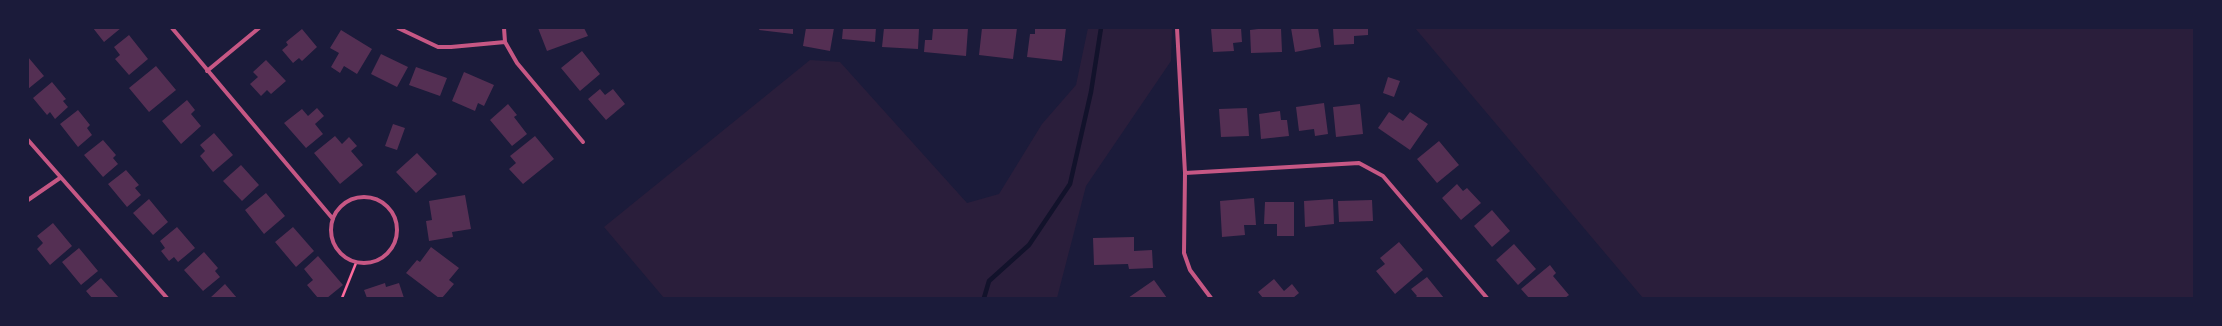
<!DOCTYPE html>
<html>
<head>
<meta charset="utf-8">
<style>
	body { margin:0 }
	#map { position:relative; width:2222px; height:326px; overflow:hidden; background:#1b1b3a; font-family:"Noto Sans",sans-serif }
	canvas { display:block }
	.frame { position:absolute; inset:0; border:29px solid #1b1b3a; pointer-events:none }
</style>
</head>
<body>
<div id="map">
<canvas width="2222" height="326"></canvas>
<div class="frame"></div>
</div>
<script>
const ctx = document.querySelector('canvas').getContext('2d');
ctx.lineJoin = 'round';
function paint(path, color) { ctx.fillStyle = color; ctx.fill(path, 'evenodd'); }
function stroke(path, color, width, dash) { ctx.strokeStyle = color; ctx.lineWidth = width; ctx.lineCap = dash ? 'butt' : 'round'; ctx.setLineDash(dash || []); ctx.stroke(path); }
const green = new Path2D(`
	M1088 28H1172L1171 61 1086 186 1057 298H664L604 227 810 60 840 62 967 203 999 194 1042 124 1076 85Z
	M1415 28H2194V298H1643Z`);
const stream = new Path2D(`
	M984 298 989 281 1029 245 1070 184 1091 92 1101 28`);
const building = new Path2D(`
	M93 28H121L104 42Z
	M538 28H584L588 36 547 51Z
	M760 28H793V34L759 30Z
	M806 28H834L830 51 803 46Z
	M843 28H876L875 42 842 39Z
	M884 28H919L918 49 882 47Z
	M933 28H968L966 56 924 52 925 40H932Z
	M982 28H1017L1013 59 979 55Z
	M1035 28H1066L1062 61 1027 57 1030 34H1035Z
	M1211 28H1241L1242 42 1233 43 1234 51 1213 52Z
	M1266 28H1281L1282 52 1251 53 1250 30Z
	M1291 28H1318L1321 47 1295 52Z
	M1333 28H1368V35L1354 36V44L1334 45Z
	M302 29 317 47 302 61 299 58 293 63 282 50 288 45 286 42Z
	M341 30 372 49 357 74 344 66 340 73 331 67 339 53 330 48Z
	M129 35 148 59 129 75 115 59 120 55 114 47Z
	M582 51 600 74 580 91 561 68Z
	M381 54 408 67 397 87 371 74Z
	M28 57 44 76 28 89Z
	M266 60 286 81 271 94 267 90 261 96 250 84 258 77 253 72Z
	M156 66 176 90 149 112 129 88Z
	M416 67 447 78 440 96 409 85Z
	M464 72 494 85 484 106 478 103 475 111 452 101Z
	M1388 77 1400 81 1394 97 1383 93Z
	M52 82 66 99 63 101 68 107 55 119 50 112 47 115 33 98Z
	M600 89 605 95 613 89 625 104 606 120 588 99Z
	M187 100 195 110 191 114 201 126 181 144 162 121Z
	M1324 103 1328 134 1315 136 1314 129 1299 131 1296 107Z
	M508 104 517 115 514 117 527 134 512 146 490 120Z
	M1360 104 1363 134 1336 137 1333 107Z
	M317 108 324 116 315 124 323 134 306 148 284 123 302 109 308 116Z
	M1247 108 1249 136 1221 137 1219 109Z
	M78 110 90 125 87 128 92 135 78 147 60 124Z
	M1280 111 1281 120H1287L1289 136 1261 139 1259 114Z
	M1389 112 1403 121 1410 112 1428 124 1410 150 1378 128Z
	M393 124 405 128 397 150 385 146Z
	M214 133 233 155 213 172 200 156 205 151 200 145Z
	M335 136 342 144 349 137 357 146 351 151 363 165 340 184 314 153Z
	M535 136 554 159 523 184 509 169 516 163 510 156Z
	M103 140 116 155 113 158 118 164 103 177 84 155Z
	M1439 141 1459 165 1437 183 1417 159Z
	M417 153 437 174 416 193 396 172Z
	M241 165 259 185 242 201 223 181Z
	M126 170 139 185 135 188 141 195 127 207 108 184Z
	M1457 184 1463 191 1467 188 1481 203 1461 220 1442 198Z
	M266 193 285 216 264 234 245 210Z
	M465 195 471 229 452 232 453 237 429 241 426 221 432 220 429 201Z
	M1254 198 1256 225H1244L1245 235 1222 237 1220 201Z
	M149 199 168 222 153 235 133 213Z
	M1333 199 1334 224 1305 227 1304 201Z
	M1372 200 1373 221 1339 222 1338 201Z
	M1265 202H1294V236H1277V224H1264Z
	M1492 210 1510 231 1492 247 1474 226Z
	M53 223 72 246 50 265 37 249 43 243 37 236Z
	M177 227 195 248 178 262 174 257 169 261 161 251 165 248 160 241Z
	M293 227 314 251 296 267 275 242Z
	M1134 237V251L1152 250 1153 268 1129 269 1128 264 1094 265 1093 238Z
	M1399 242 1423 270 1395 294 1376 271 1385 264 1380 258Z
	M1514 244 1536 269 1518 285 1496 260Z
	M431 247 459 268 449 280 454 284 442 298H439L406 273 417 260 420 262Z
	M79 248 98 271 81 285 62 262Z
	M204 252 218 268 215 271 220 277 203 291 184 270Z
	M318 256 343 285 327 298H318L307 285 313 280 304 269Z
	M1550 265 1556 273 1553 276 1569 295 1565 298H1529L1521 289Z
	M1427 277 1444 298H1415L1417 296 1411 289Z
	M101 278 119 298H92L86 291Z
	M1274 279 1284 291 1292 284 1299 293 1293 298H1263L1258 292Z
	M1154 280 1167 298H1128Z
	M385 283 386 287 399 283 404 298H367L364 290Z
	M225 284 237 298H210Z`);
const path = new Path2D(`
	M342 298 356 263`);
const minor = new Path2D(`
	M172 28 333 219
	M398 28 438 47H451L505 42
	M504 28 505 42 517 63 583 142
	M1177 28 1185 173 1184 253 1190 270 1211 298
	M207 71 259 28
	M28 140 167 298
	M1185 173 1359 163 1383 176 1487 298
	M331 230a33 33 0 1 1 66 0a33 33 0 1 1-66 0Z
	M28 200 60 178`);
paint(green, '#2a1e3b');
stroke(stream, '#12122b', 4.5);
paint(building, '#542f53');
stroke(path, '#ff6b9d', 2.5);
stroke(minor, '#c65784', 4);
</script>
</body>
</html>
